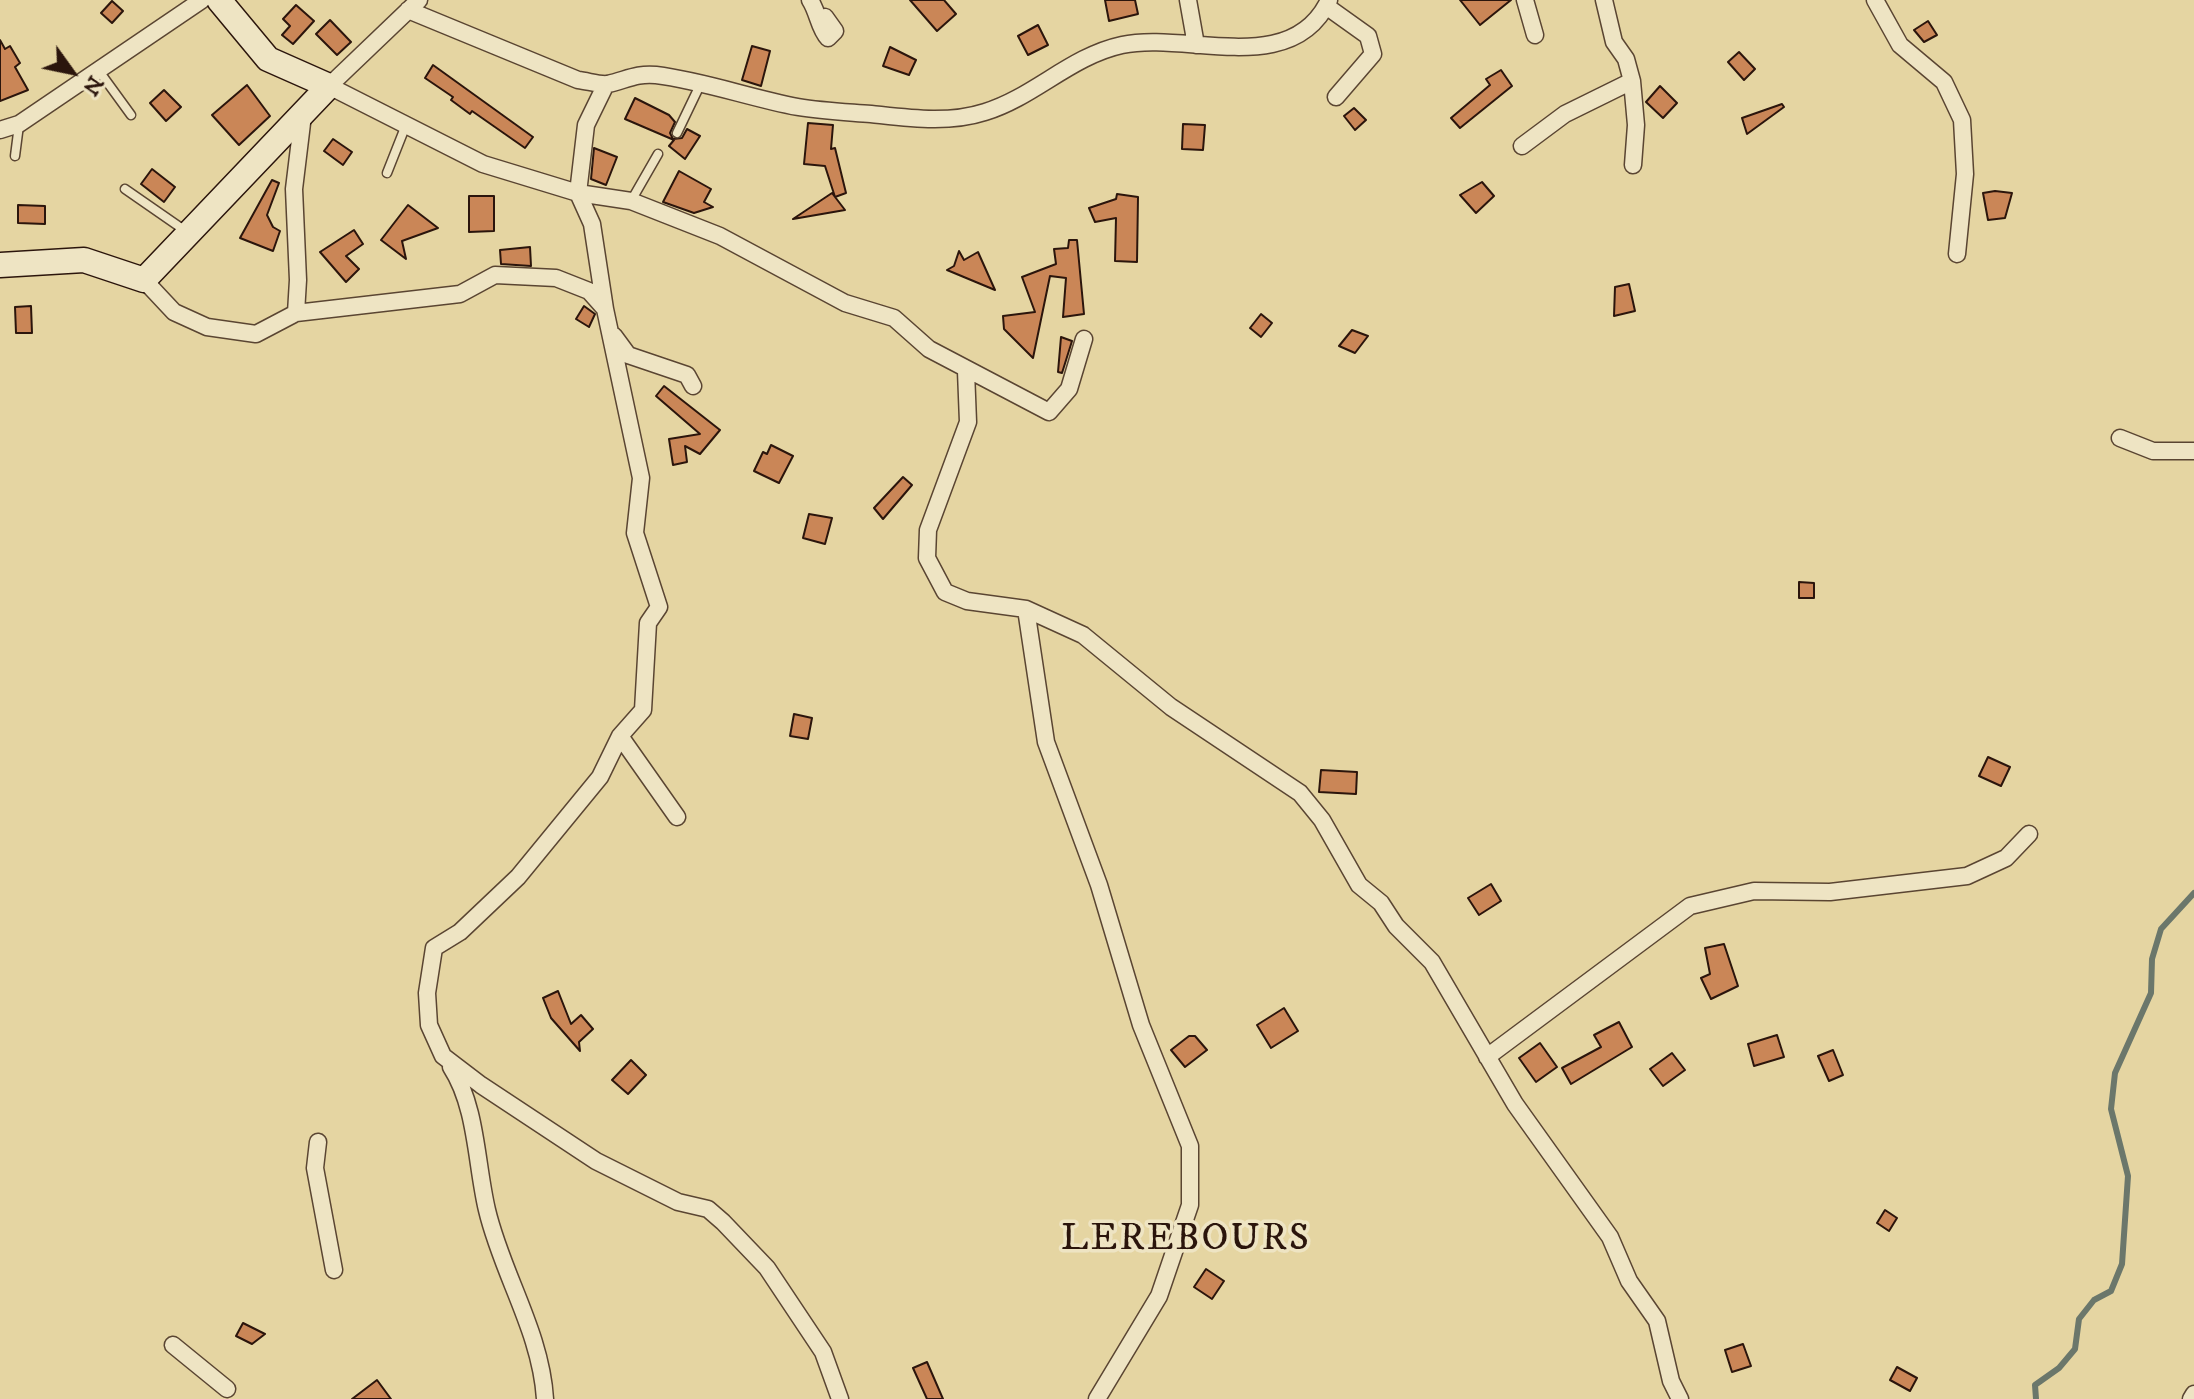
<!DOCTYPE html>
<html>
<head>
<meta charset="utf-8">
<style>
	body { margin:0 }
	#map { position:relative; width:2194px; height:1399px; overflow:hidden; background:#e5d5a2; font-family:"IM FELL DW Pica",serif }
	canvas { display:block }
	.north { position:absolute; left:32px; top:32px; width:80px; height:80px; -webkit-text-stroke:6px #eee4c3; paint-order:stroke; rotate:123deg; font-size:22px; font-weight:700; line-height:32px; text-align:center; color:#2b150c }
	.north::after { content:''; display:block; margin:auto; width:28px; height:36px; background:#2b150c; clip-path:polygon(50% 0,100% 100%,50% 72%,0 100%) }
</style>
</head>
<body>
<div id="map">
<canvas width="2194" height="1399"></canvas>
<div class="north">N</div>
</div>
<script>
const ctx = document.querySelector('canvas').getContext('2d');
ctx.lineJoin = 'round';
function stroke(path, color, width, dash) { ctx.strokeStyle = color; ctx.lineWidth = width; ctx.lineCap = dash ? 'butt' : 'round'; ctx.setLineDash(dash || []); ctx.stroke(path); }
function paint(path, color) { ctx.fillStyle = color; ctx.fill(path, 'evenodd'); }
function write(font, color, halo, rows, align = 'center') {
  ctx.font = font + ' "IM FELL DW Pica",serif'; ctx.lineWidth = 7; ctx.setLineDash([]); ctx.textBaseline = 'middle'; ctx.strokeStyle = halo; ctx.fillStyle = color; for (const [text, x, y, turn = 0] of rows) {
    ctx.save(); ctx.translate(x, y); ctx.rotate((+turn || 0) * Math.PI / 180); ctx.textAlign = isNaN(turn) ? turn : align; if (halo) ctx.strokeText(text, 0, 0); ctx.fillText(text, 0, 0); ctx.restore();
  }
}
const stream = new Path2D(`
	M2036 1399 2035 1385 2059 1368 2075 1349 2079 1319 2094 1300 2111 1291 2122 1264 2128 1176 2111 1109 2115 1073 2151 993 2152 959 2161 929 2194 893`);
const building = new Path2D(`
	M910 0H944L956 14 937 31Z
	M1105 0H1135L1138 14 1109 21Z
	M1460 0H1511L1480 25Z
	M112 1 123 11 112 23 101 13Z
	M296 5 314 21 293 44 282 35 290 26 283 19Z
	M330 20 351 42 337 55 316 34Z
	M1928 21 1937 35 1924 42 1914 30Z
	M1038 25 1048 45 1028 55 1018 36Z
	M0 40 5 49 10 46 20 63 15 67 28 90 0 101Z
	M752 46 770 51 761 86 742 80Z
	M890 47 916 60 909 75 883 66Z
	M1739 52 1755 69 1744 80 1728 62Z
	M433 65 533 137 525 148 472 111 470 114 451 100 453 97 425 78Z
	M1501 70 1512 86 1460 128 1451 118 1490 85 1486 79Z
	M247 85 270 116 239 145 212 115Z
	M1660 86 1677 103 1663 118 1646 102Z
	M164 90 181 107 166 121 150 103Z
	M635 98 669 115 675 122 670 133 673 139 682 138 687 129 700 136 685 159 669 146 674 140 625 119Z
	M1782 104 1784 107 1747 134 1742 118Z
	M1354 108 1366 120 1355 130 1344 116Z
	M808 123 833 125 831 149 835 148 846 193 835 197 825 166 804 164Z
	M1183 124 1205 125 1203 150 1182 149Z
	M333 139 352 152 343 165 324 151Z
	M594 148 617 157 606 185 591 179Z
	M152 169 175 187 164 202 141 184Z
	M679 171 711 189 704 202 713 207 694 213 663 202Z
	M272 180 279 183 267 215 273 227 280 231 273 251 240 238Z
	M1482 182 1494 196 1476 213 1460 195Z
	M1995 191 2012 193 2005 218 1988 220 1983 193Z
	M832 193 845 210 793 219Z
	M1117 194 1138 197 1137 262 1115 261 1116 218 1095 222 1089 208 1116 199Z
	M469 196H494V231L469 232Z
	M18 205 45 206V224L18 223Z
	M408 205 438 228 402 241 406 259 381 240Z
	M354 230 363 244 346 256 359 269 346 282 320 252Z
	M1069 240H1077L1084 314 1063 317 1066 278 1050 276 1033 358 1004 329 1003 316 1035 312 1022 277 1056 264 1054 249 1068 248Z
	M530 247 531 266 501 264 500 250Z
	M959 251 964 260 978 252 995 290 947 270 954 266Z
	M1629 284 1635 311 1614 316 1615 287Z
	M31 306 32 333H16L15 307Z
	M584 306 595 314 589 327 576 319Z
	M1261 314 1272 323 1261 337 1250 328Z
	M1352 330 1368 336 1355 353 1339 346Z
	M1061 337 1072 341 1062 373 1058 372Z
	M664 386 720 430 700 454 685 446 687 462 673 465 669 439 700 434 656 396Z
	M771 445 793 456 779 483 754 471 763 452 767 454Z
	M903 477 912 485 883 519 874 508Z
	M809 514 832 518 825 544 803 538Z
	M1799 582 1814 583V598H1799Z
	M794 714 812 718 808 739 790 736Z
	M1988 757 2010 767 2001 786 1979 776Z
	M1321 770 1357 772 1356 794 1319 792Z
	M1491 884 1501 901 1479 915 1468 898Z
	M1724 944 1738 986 1711 999 1701 978 1710 974 1705 948Z
	M558 991 571 1024 581 1015 593 1029 579 1042 580 1051 551 1018 543 998Z
	M1284 1008 1298 1031 1271 1048 1257 1025Z
	M1619 1022 1632 1047 1571 1084 1562 1068 1601 1047 1594 1035Z
	M1777 1035 1784 1057 1754 1066 1748 1044Z
	M1189 1036H1195L1207 1050 1185 1067 1171 1050Z
	M1540 1043 1557 1067 1536 1082 1519 1058Z
	M1833 1050 1843 1075 1829 1081 1818 1056Z
	M1672 1053 1685 1070 1663 1086 1650 1069Z
	M631 1060 646 1075 628 1094 612 1080Z
	M1885 1210 1897 1218 1889 1231 1877 1223Z
	M1206 1269 1224 1281 1212 1299 1194 1287Z
	M243 1323 265 1334 252 1344 236 1336Z
	M1743 1344 1751 1366 1732 1372 1725 1350Z
	M927 1362 943 1399H927L913 1368Z
	M1897 1367 1917 1378 1910 1391 1890 1380Z
	M377 1380 391 1399H352Z`);
const lane = new Path2D(`
	M99 71 131 115
	M677 133 701 83
	M15 156 19 125
	M387 173 406 125
	M125 189 187 232
	M631 201 658 154`);
const street = new Path2D(`
	M419 0 329 86 483 164 578 193 631 201 720 236 845 303 894 318 929 349 1049 412 1069 389 1084 339
	M810 0C818 12 819 29 828 38L835 31 825 17
	M1188 0 1196 45
	M1525 0 1535 35
	M1604 0 1614 42 1626 59 1632 81 1636 125 1633 165
	M1875 0 1900 45 1944 82 1962 120 1965 174 1957 254
	M1326 6 1368 36 1373 54 1336 97
	M408 10 578 80C588 81 599 85 608 84 626 80 637 73 656 75 704 81 750 98 798 107 822 111 846 112 871 114 908 118 948 124 985 112 1034 97 1071 56 1122 45 1187 31 1292 79 1329 0
	M0 130 19 124 202 0
	M1522 146 1565 114 1632 81
	M144 280 174 312 207 327 256 334 296 313 460 294 495 275 556 278 589 291 605 309 641 478 635 533 659 607 648 623 643 710 620 736 600 777 518 877 460 932 434 948 427 993 429 1025 443 1056 481 1085 596 1161 678 1202 708 1209 723 1222 767 1268 823 1352 840 1399
	M605 309 592 224 578 193 586 125 606 84
	M296 313 298 280 294 189 303 115
	M614 336 628 355 687 375 693 386
	M966 371 968 422 928 530 927 558 945 592 967 601 1026 609 1083 635 1171 707 1300 793 1322 820 1359 885 1381 903 1396 926 1432 962 1515 1104 1610 1237 1629 1281 1657 1321 1671 1381 1680 1399
	M2120 438 2153 451H2194
	M1026 609 1046 742 1099 885 1141 1025 1190 1146V1205L1159 1296 1097 1399
	M620 736 677 817
	M1487 1057 1690 906 1754 891 1830 892 1967 876 2006 858 2029 834
	M451 1067C477 1107 476 1164 487 1210 502 1274 541 1332 545 1399
	M318 1142 315 1168 334 1270
	M173 1345 227 1389
	M2191 1399 2194 1394`);
const secondary = new Path2D(`
	M0 265 84 260 144 280 329 86 268 59 219 0`);
const quarterNames = [
	["LEREBOURS",1186,1241]
];
stroke(stream, '#6b776b', 6);
paint(building, '#ca8657');
stroke(building, '#2b150c', 2);
stroke(lane, '#5a4532', 11);
stroke(street, '#5a4532', 19);
stroke(secondary, '#2b150c', 27);
stroke(lane, '#eee4c3', 8);
stroke(street, '#eee4c3', 16);
stroke(secondary, '#eee4c3', 24);
ctx.letterSpacing = '2px';
write('38px', '#2b150c', '#eee4c3', quarterNames);
ctx.letterSpacing = '0px';
</script>
</body>
</html>
